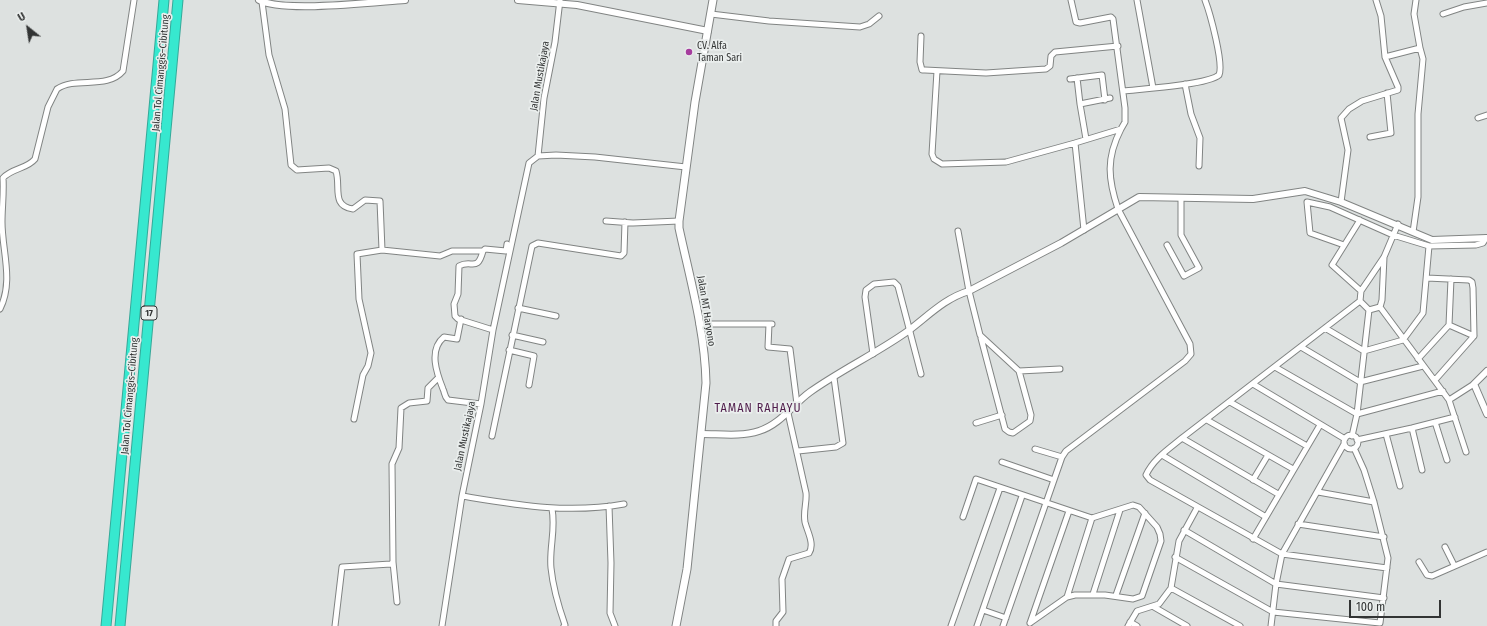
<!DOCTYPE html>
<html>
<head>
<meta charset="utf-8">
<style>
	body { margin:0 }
	#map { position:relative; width:1487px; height:626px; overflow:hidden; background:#dde1e0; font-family:"Fira Sans Condensed",sans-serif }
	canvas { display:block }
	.north { position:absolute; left:8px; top:8px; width:40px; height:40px; -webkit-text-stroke:3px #eaeeed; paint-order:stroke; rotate:330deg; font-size:11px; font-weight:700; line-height:16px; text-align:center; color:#323434 }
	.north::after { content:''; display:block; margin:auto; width:14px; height:18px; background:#323434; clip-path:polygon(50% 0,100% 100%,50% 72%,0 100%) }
	.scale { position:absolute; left:1349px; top:600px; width:92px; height:18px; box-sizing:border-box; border:2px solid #323434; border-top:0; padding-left:5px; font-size:12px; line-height:14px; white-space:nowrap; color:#323434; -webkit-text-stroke:3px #eaeeed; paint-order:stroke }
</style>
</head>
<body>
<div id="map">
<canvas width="1487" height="626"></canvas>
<div class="north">U</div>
<div class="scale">100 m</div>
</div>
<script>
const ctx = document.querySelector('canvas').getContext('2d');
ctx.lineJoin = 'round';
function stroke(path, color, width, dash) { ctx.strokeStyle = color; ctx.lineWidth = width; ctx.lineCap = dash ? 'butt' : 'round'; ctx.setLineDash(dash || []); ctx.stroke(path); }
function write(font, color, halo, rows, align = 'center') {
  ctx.font = font + ' "Fira Sans Condensed",sans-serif'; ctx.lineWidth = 3.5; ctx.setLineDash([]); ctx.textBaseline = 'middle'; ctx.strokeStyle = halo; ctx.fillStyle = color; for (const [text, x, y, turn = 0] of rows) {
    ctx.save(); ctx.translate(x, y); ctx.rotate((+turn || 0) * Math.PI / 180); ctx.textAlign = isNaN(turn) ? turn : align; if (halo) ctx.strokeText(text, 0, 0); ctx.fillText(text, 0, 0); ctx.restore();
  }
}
const minor = new Path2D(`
	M1071 0 1076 22 1080 23 1111 17 1113 19 1125 108V122L1121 129 1075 143 1084 230
	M1137 0 1153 88
	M1376 0 1381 16 1385 57
	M262 2 269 55 285 109 291 165 297 170 329 168 336 171C341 187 331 206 353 209L365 200 380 201 382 250
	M711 14 769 21 860 27 869 24 879 16
	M1443 14 1464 7 1487 3
	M921 36 920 62 922 70H925L986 73 1046 69 1050 66 1051 56 1055 52 1118 46
	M937 71 932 154 934 159 942 164 1006 162 1075 143
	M1077 78 1080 104
	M1070 79 1102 75 1105 100
	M1185 84 1191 114 1200 138 1199 166
	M1124 91C1142 89 1207 85 1219 75 1224 64 1210 13 1205 0
	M1478 118 1487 115
	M1370 137 1391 133 1387 93
	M1086 139 1080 104 1110 98
	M538 156 544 98 555 42 560 0
	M1341 202 1348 150 1341 118 1349 109 1362 101 1398 90V87L1385 57 1420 48 1414 14 1416 0
	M1360 220 1332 265 1361 291
	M606 221 633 223 679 221
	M958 231 969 291 980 335 1019 371 1060 369
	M1413 232 1418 197V114L1423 59 1420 48
	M1167 245 1184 276 1199 268 1181 235V198
	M1344 245 1310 233 1307 202 1330 207 1393 235 1429 246 1476 245 1483 243 1486 238
	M483 251C477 273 472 259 459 266L458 294 454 304 455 316 458 319 493 330
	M1384 257 1382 300 1380 307 1369 310 1360 301 1361 291 1384 257 1398 224
	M1427 278 1469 280 1472 282 1473 288 1474 336 1435 380
	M1360 301 1182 438C1170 448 1153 459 1146 475L1150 480 1282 554 1387 568
	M1380 307 1449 400 1466 452
	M518 308 556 316
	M0 309C14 281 2 251 2 222 2 208 4 193 3 178 12 168 27 169 35 159L48 107 57 89C76 76 107 90 123 71L134 0
	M461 319 457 339 444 337C428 350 437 374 443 389 445 393 444 396 448 400L481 404
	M699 324H772
	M769 324 768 347 790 349 797 404
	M1449 325 1474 336
	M1325 328 1364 351 1403 340 1423 313 1429 246
	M512 335 543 342
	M981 338 1005 429 1009 432 1013 433 1030 421 1031 415 1019 371
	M1301 347 1360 382 1423 366
	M509 350 534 356 529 385
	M873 354 865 297 866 290 874 284 894 282 898 286 921 374
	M1418 359 1449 325 1451 279
	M1275 367 1357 414 1443 391
	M1253 384 1345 439
	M1449 400 1474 384
	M1230 402 1307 446
	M354 419 363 375 368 366 371 353 359 299 357 254 382 250 440 256 452 251H483L485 249 506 251 507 244
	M1207 420 1293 469
	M1435 422 1447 460
	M976 423 1002 415
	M1412 428 1422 470
	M1386 434 1400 486
	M1344 442a7 7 0 1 1 14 0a7 7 0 1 1-14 0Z
	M492 436 532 246 538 243 621 256 624 253 625 222
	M1352 436 1357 414 1369 310
	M1182 438 1278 494
	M1357 440 1412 428 1455 417
	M1035 449 1062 457
	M798 451 836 447 843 443 834 378
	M1162 455 1266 517
	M1002 462 1054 480
	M1253 480 1268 455
	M1318 492 1374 502
	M462 496C518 505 567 514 624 504
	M609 506 611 563 610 613 615 626
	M552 509C556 529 549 548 551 568 553 588 558 605 565 625L564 626
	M963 517 976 479 1092 518 1067 597
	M1298 524 1384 537
	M1184 530 1276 584 1384 598
	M1253 539 1320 425
	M1445 547 1454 565
	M1175 557 1273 612 1380 623 1388 558 1374 502 1364 470 1354 448
	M393 562 397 602
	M1419 562 1427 575 1432 576 1487 552
	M1171 588 1240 626
	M1093 594 1120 510
	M1116 595 1145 513
	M1154 607 1187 626
	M983 610 1006 618
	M1130 622 1137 626
	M1030 623 1067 597 1075 595H1105L1133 599 1142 596 1161 541 1160 534 1157 527 1139 507 1133 505 1092 518
	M1030 623 1069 511
	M335 626 342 567 391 564 393 562 392 464 399 448 401 408 409 403 427 401 428 388 438 378
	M442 626 462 496 481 404 493 330 529 163 538 156 556 155 595 157 686 167
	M776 626V621L783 612 782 579 789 559 809 553C815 544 807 531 805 522 803 511 807 503 806 493L788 413
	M951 626 1000 488
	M977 626 1022 496
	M1003 626 1062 457 1066 451 1185 361 1191 354 1190 344 1118 209C1108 179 1106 158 1121 129
	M1128 626 1137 611 1159 604 1171 588 1179 541 1197 508
	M1271 626 1276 584 1282 554 1344 444`);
const tertiary = new Path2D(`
	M259 0C282 13 375 2 405 0
	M518 0 577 5 708 31
	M1487 371 1474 384 1487 414
	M702 434C720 434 741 437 759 431 781 424 792 405 810 392 841 370 877 353 908 331 928 316 945 298 969 291L1061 243 1139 197 1253 199 1305 191 1341 202 1432 240 1487 238`);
const secondary = new Path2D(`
	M676 626 687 569 706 383C705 331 690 279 679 228V221L695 102 713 0`);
const motorway = new Path2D(`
	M106 626 164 0
	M120 626 178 0`);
const markers = [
	[689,52,4,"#a63d9e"]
];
const shields = [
	[149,313,16]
];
const shieldNames = [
	["17",149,313]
];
const poiNames = [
	["CV. Alfa",697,46],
	["Taman Sari",697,58]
];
const streetNames = [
	["Jalan Tol Cimanggis–Cibitung",161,73,-85],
	["Jalan Mustikajaya",540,76,-80],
	["Jalan MT Haryono",706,311,81],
	["Jalan Tol Cimanggis–Cibitung",130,396,-85],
	["Jalan Mustikajaya",465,436,-78]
];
const quarterNames = [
	["TAMAN RAHAYU",758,409]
];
stroke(minor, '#818483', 7);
stroke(tertiary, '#818483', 8);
stroke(secondary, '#818483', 9);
stroke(motorway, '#35a999', 11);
stroke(minor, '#fff', 5);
stroke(tertiary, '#fff', 6);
stroke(secondary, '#fff', 7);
stroke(motorway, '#37e8cf', 9);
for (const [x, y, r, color] of markers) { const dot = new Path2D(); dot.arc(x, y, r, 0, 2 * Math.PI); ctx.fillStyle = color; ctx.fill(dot); stroke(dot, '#eaeeed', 1.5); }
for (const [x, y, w] of shields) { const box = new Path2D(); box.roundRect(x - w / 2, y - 7, w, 14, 3); ctx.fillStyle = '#eaeeed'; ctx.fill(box); stroke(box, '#323434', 1); }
write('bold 9px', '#323434', null, shieldNames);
write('10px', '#323434', '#eaeeed', poiNames, 'left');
write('10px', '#323434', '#eaeeed', streetNames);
ctx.letterSpacing = '1px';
write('12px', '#4f1c4b', '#eaeeed', quarterNames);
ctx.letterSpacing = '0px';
</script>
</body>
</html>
